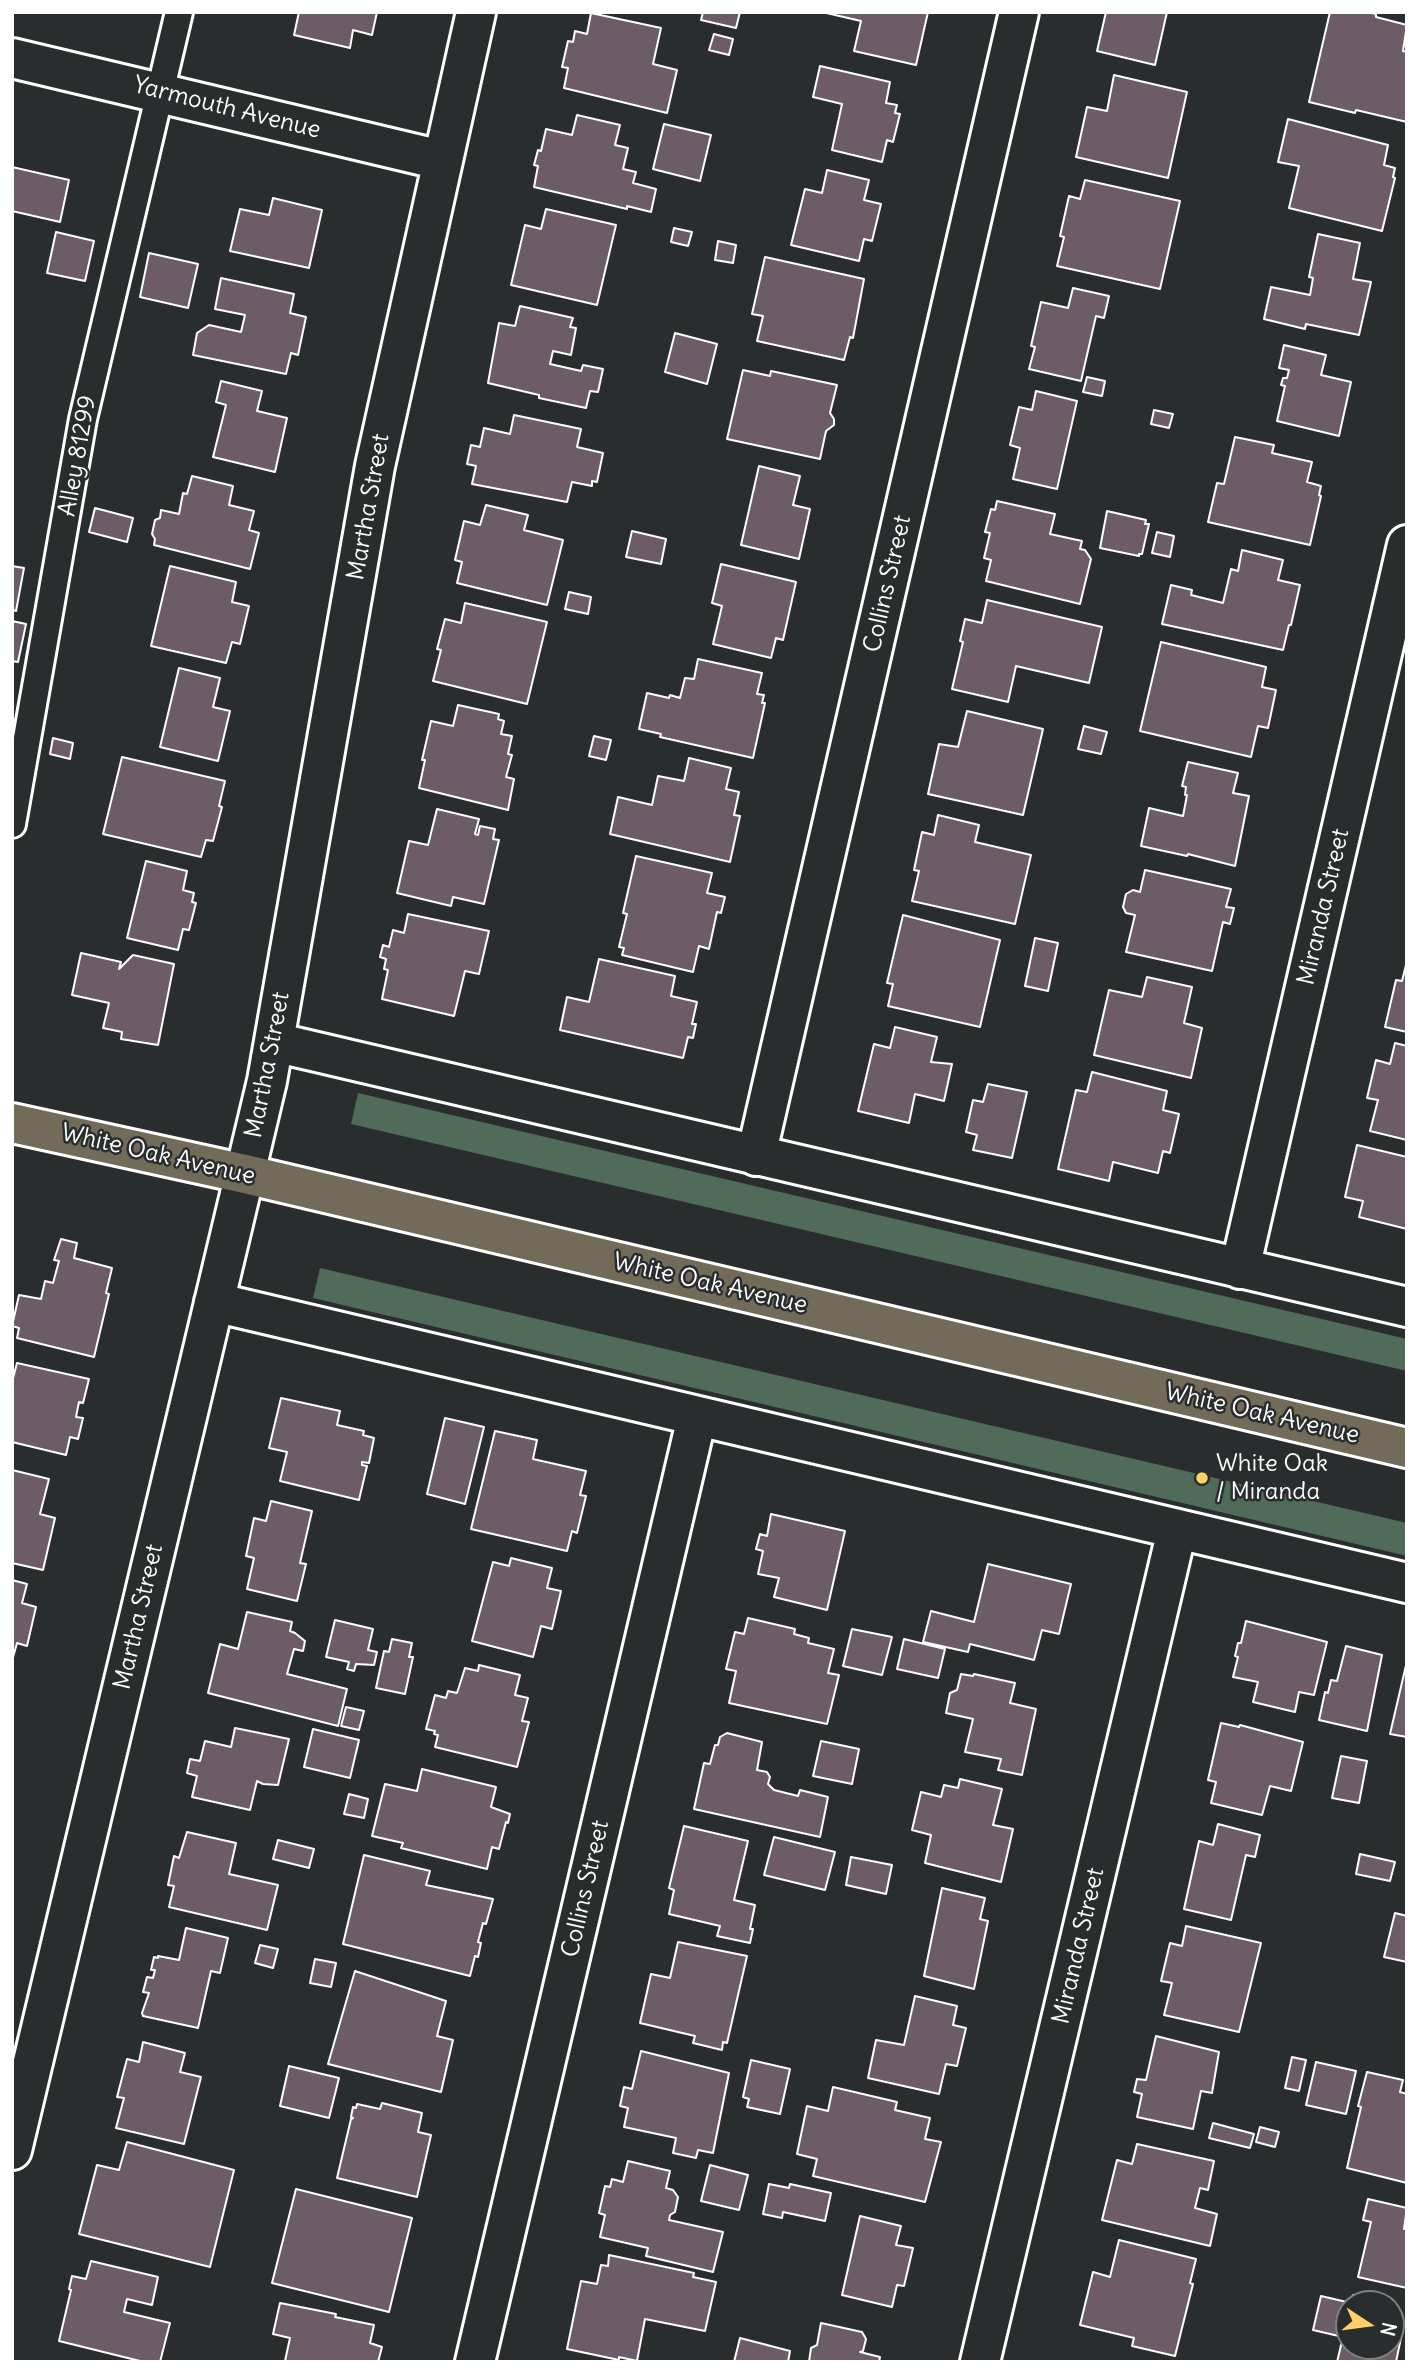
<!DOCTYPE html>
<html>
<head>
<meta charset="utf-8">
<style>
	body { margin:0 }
	#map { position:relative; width:1419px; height:2374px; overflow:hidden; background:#2a2d2e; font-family:Delius,sans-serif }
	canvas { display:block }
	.frame { position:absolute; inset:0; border:14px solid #fff; pointer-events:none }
	.north { position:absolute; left:1335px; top:2290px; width:70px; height:70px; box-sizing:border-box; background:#2a2d2e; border:2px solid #7f8182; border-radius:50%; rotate:103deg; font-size:19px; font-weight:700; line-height:28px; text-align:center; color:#fff }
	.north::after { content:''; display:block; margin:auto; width:24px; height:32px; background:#ffd166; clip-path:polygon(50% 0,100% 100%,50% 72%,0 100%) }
</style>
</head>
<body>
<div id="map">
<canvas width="1419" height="2374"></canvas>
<div class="frame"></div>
<div class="north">N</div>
</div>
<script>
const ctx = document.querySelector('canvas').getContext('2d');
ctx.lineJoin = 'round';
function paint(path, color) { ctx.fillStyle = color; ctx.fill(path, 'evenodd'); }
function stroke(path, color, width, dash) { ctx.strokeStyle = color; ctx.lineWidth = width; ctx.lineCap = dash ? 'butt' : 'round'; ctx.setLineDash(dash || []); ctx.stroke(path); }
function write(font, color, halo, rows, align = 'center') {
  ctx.font = font + ' Delius,sans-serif'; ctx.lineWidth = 5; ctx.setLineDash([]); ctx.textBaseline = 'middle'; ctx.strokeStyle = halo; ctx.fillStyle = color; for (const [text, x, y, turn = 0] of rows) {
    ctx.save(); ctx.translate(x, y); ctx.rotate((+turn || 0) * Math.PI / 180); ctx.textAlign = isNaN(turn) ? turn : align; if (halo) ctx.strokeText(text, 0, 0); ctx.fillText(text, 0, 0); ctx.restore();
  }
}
const green = new Path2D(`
	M358 1093 1407 1339V1371L351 1124Z
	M320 1268 1407 1523V1556L313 1298Z`);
const building = new Path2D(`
	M299 12H377L372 35 353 30 350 48 294 35Z
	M703 12H740L736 28 701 20Z
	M822 12H928L916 65 854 51 861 21Z
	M1106 12H1167L1155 65 1097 51Z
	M1330 12H1368L1376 14V17L1407 25 1403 51 1407 52V122L1356 110 1355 113 1309 102Z
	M591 13 661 28 653 64 677 70 667 113 564 88 568 68 562 67 568 41 573 42 575 31 587 34Z
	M714 34 733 39 729 55 709 50Z
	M820 66 890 82 886 103 897 105 895 113 900 114 893 142 887 140 882 162 832 150 842 104 813 97Z
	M1114 75 1187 92 1168 178 1076 157 1087 107 1107 111Z
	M577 115 620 125 615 145 628 148 623 169 636 172 633 183 656 189 651 212 627 206V209L534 187 538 166 534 165 538 150 541 151 546 129 572 135Z
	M1288 119 1388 145 1384 165 1395 168 1393 177 1395 178 1382 231 1289 208 1299 166 1278 162Z
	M664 124 711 135 700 181 653 169Z
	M12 167 69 180 60 222 12 211Z
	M827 170 869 180 864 200 881 204 872 241 864 239 859 261 791 245 805 189 822 193Z
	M1085 180 1180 201 1160 289 1057 266 1064 237 1060 236 1069 196 1080 199Z
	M273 198 322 210 309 268 230 251 240 209 269 215Z
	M546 209 616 225 597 305 511 285 525 225 541 229Z
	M674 228 692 232 688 246 671 242Z
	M56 232 94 241 85 281 47 273Z
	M1318 234 1360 243 1353 279 1371 282 1359 335 1306 324 1305 329 1264 319 1271 287 1310 295 1313 278 1309 277Z
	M718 241 736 245 733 263 715 260Z
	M149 253 198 264 188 308 140 297Z
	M765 257 864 279 853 338 850 337 844 360 757 341 763 316 752 314Z
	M221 278 294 294 290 313 306 317 298 355 291 353 286 374 193 355 197 333 209 325 241 332 245 315 215 309Z
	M1073 288 1109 296 1104 318 1096 316 1081 381 1029 369 1035 347 1031 346 1041 302 1068 308Z
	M520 306 573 318 570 327 576 328 571 355 553 351 550 364 581 371 583 365 603 369 598 392 590 391 586 408 539 398V395L488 383 499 323 515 326Z
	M675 333 717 344 707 384 665 372Z
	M1284 345 1326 355 1321 375 1351 382 1339 436 1277 421 1285 386 1281 385 1283 378H1287L1289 370 1279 368Z
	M743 370 770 376 771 371 837 385 830 413 834 419V425L826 431 820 459 727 439Z
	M1087 377 1105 381 1102 396 1083 392Z
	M221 381 262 391 257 411 287 418 275 472 213 457 226 405 216 402Z
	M1036 391 1077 401 1057 489 1013 479 1020 448 1010 445 1019 407 1032 410Z
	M1154 410 1173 414 1169 428 1151 424Z
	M514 415 581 429 577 447 603 453 597 482 592 481V486L572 482 567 502 472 484 476 466 467 464 471 445 480 447 484 428 510 434Z
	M1235 437 1274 445 1272 453 1312 462 1307 482 1321 486 1319 495 1321 496 1310 545 1208 522 1217 483 1224 484Z
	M759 466 800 476 793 505 810 509 799 559 741 545Z
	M192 476 233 486 229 505 254 511 249 530 259 533 250 569 154 545 155 539 152 534 155 520 160 518 161 510 179 514 183 493 187 494Z
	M997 501 1055 514 1050 534 1082 541 1080 549 1085 550 1091 559 1080 604 986 581 991 560 984 558 990 533 985 532 991 509 995 510Z
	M486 505 528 515 524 530 563 540 547 605 457 583 462 562 455 560 464 521 480 525Z
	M95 508 133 518 127 542 89 532Z
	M1107 511 1146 520 1145 524H1149L1142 554H1139V556L1100 548Z
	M632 531 666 539 661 564 626 557Z
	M1157 532 1174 536 1170 557 1152 553Z
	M1242 550 1283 560 1278 580 1300 585 1291 625H1289L1283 650 1162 624 1171 585 1192 590 1191 595 1223 603 1231 569 1238 571Z
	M721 564 796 582 783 640 776 638 771 658 713 644 722 606 712 603Z
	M12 566 24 568 16 611 12 610Z
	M170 566 236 582 232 602 249 606 240 644 232 642 226 663 151 646Z
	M569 592 591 597 588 614 565 609Z
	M987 600 1102 627 1089 683 1016 666 1008 702 952 689 963 642 960 641 965 619 982 623Z
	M465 603 547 622 527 704 433 681 441 650 437 649 445 619 461 623Z
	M12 621 26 624 18 662 12 661Z
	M1161 642 1266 667 1262 687 1276 690 1268 728 1258 726 1251 757 1140 731Z
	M698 659 762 673 757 694 764 695 762 703H765L753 758 660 737 661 734 639 729 647 693 669 698 670 695 680 698 685 678 694 679Z
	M179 668 220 678 213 707 230 711 218 761 160 747Z
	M458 705 499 714 498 719 504 721 501 734 512 736 508 754 512 755 506 777 514 779 508 810 419 788 425 760H422L431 721 453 726Z
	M967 711 1043 729 1023 815 928 794 939 744 958 747Z
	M1084 726 1107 732 1101 754 1078 749Z
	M594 736 611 740 606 760 589 756Z
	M53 738 73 743 70 759 50 754Z
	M122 757 225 781 219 806 222 807 213 841 206 840 201 857 103 834Z
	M689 758 731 768 726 789 739 792 734 815 740 816 730 862 610 834 618 797 652 805 658 776 684 781Z
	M1188 762 1238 773 1233 793 1249 796 1235 866 1188 854 1187 856 1141 846 1149 808 1183 816 1187 795H1185L1186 787 1182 786Z
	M437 809 479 819 475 834 478 835 480 826 495 829 493 839 499 840 484 904 453 897 451 906 397 893 409 841 428 845Z
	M938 815 979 825 975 842 1031 855 1015 924 912 901 919 871 914 870 922 832 934 835Z
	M636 856 712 873 707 893 725 897 721 913 717 912 709 949 699 946 693 972 622 955 624 948 619 947 627 914 623 913Z
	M146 861 187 871 183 890 194 893 192 902 196 903 189 930 183 929 178 950 127 938Z
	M1145 870 1231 889 1226 907 1234 908 1230 924 1223 922 1212 971 1126 952 1135 915 1126 913 1123 907 1126 894 1133 890 1140 892Z
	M408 914 489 931 479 974 465 971 454 1016 382 999 388 970 384 969 386 959 380 957 383 945 389 947 393 930 404 933Z
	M903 915 1000 940 980 1027 888 1006 893 984 887 983Z
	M1035 938 1058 943 1048 991 1025 986Z
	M81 953 121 962 119 969 133 955 174 964 158 1045 121 1039 122 1032 103 1028 109 1003 72 995Z
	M599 959 675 976 671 996 697 1002 692 1024H696L693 1038 688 1037 683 1058 560 1030 567 997 589 1002Z
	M1407 961V1032L1385 1027 1396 980 1402 981Z
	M1147 977 1192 987 1184 1023 1202 1028 1191 1078 1094 1055 1109 990 1142 997Z
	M895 1027 937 1037 931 1062 952 1064 944 1101 915 1094 909 1123 858 1111 874 1044 890 1048Z
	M1395 1043 1407 1046V1140L1370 1131 1378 1100 1367 1098 1376 1060 1390 1064Z
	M1092 1072 1167 1091 1163 1110 1179 1114 1170 1153 1163 1151 1158 1173 1113 1162 1109 1181 1058 1169 1076 1090 1087 1092Z
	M988 1084 1027 1092 1012 1158 973 1150 977 1135 966 1132 973 1100 983 1102Z
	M1357 1145 1407 1157V1229L1359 1217 1363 1201 1345 1197Z
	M61 1239 77 1243 74 1258 112 1268 106 1293 109 1294 94 1357 17 1338 19 1328 12 1326 19 1295 41 1299 45 1281 53 1283 59 1261 54 1260Z
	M17 1363 89 1379 83 1403 79 1402 76 1417 83 1418 78 1439 70 1437 66 1455 12 1442V1382Z
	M281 1398 340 1411 337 1425 364 1431 363 1435 374 1438 369 1463 362 1462V1465L367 1466 359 1500 280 1481 287 1452 269 1448Z
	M445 1418 484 1427 465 1504 427 1494Z
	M495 1431 537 1440 533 1459 586 1471 580 1495 586 1496 577 1533 572 1531 567 1551 471 1529Z
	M12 1470 49 1479 40 1514 55 1518 43 1570 12 1563Z
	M271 1501 312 1511 300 1563 306 1564 297 1601 247 1589 254 1558 246 1556 254 1518 266 1521Z
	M771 1514 845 1531 827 1610 774 1597 779 1578 758 1574 763 1551 756 1549 760 1534 767 1536Z
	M511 1558 552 1568 547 1588 561 1591 552 1629 541 1626 533 1657 472 1641 493 1562 509 1566Z
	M988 1564 1071 1584 1059 1634 1042 1630 1034 1660 970 1644 968 1652 923 1642 931 1611 974 1622Z
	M12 1580 27 1584 22 1603 36 1607 27 1646 17 1643 12 1661Z
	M247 1612 292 1622 290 1631 295 1633 305 1641 303 1651 294 1649 287 1674 347 1689 338 1726 208 1693 220 1644 238 1649Z
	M748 1618 795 1629 794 1634 809 1638 808 1643 834 1649 828 1673 839 1675 827 1724 729 1703 736 1671 726 1669 735 1632 744 1634Z
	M335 1620 373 1629 368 1650 377 1652 374 1665 356 1664 354 1671 347 1669 349 1662 326 1657Z
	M1246 1621 1327 1642 1314 1695 1299 1692 1295 1712 1253 1702 1258 1682 1233 1677 1238 1657 1235 1656 1238 1643H1241Z
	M852 1629 892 1637 882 1675 843 1666Z
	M392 1639 412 1643 409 1657H413L405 1694 376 1688 384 1651 389 1652Z
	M904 1639 945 1649 938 1678 897 1669Z
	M1346 1646 1382 1655 1367 1731 1319 1720 1325 1692 1328 1693 1331 1680 1337 1681Z
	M1407 1661V1737L1390 1734Z
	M479 1665 520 1675 515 1695 528 1698 522 1721 529 1722 517 1767 435 1747 438 1735 434 1734 435 1731 426 1729 435 1695 446 1698 448 1691 457 1693 465 1668 478 1671Z
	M961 1674 973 1676 974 1674 1015 1683 1010 1703 1036 1709 1022 1775 998 1770 1001 1759 965 1752 973 1719 946 1713 950 1693 957 1690Z
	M346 1707 364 1711 359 1730 341 1726Z
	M1221 1723 1239 1727 1240 1725 1303 1742 1291 1791 1270 1786 1262 1815 1211 1803 1216 1782 1208 1780Z
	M235 1728 289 1739 278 1785 263 1784 257 1781 250 1810 192 1797 197 1776 187 1773 190 1759 200 1761 205 1741 231 1747Z
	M313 1729 359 1740 350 1778 304 1767Z
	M727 1733 762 1742 757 1770 767 1772 770 1777 768 1784 774 1790 798 1796 800 1790 828 1797 820 1837 694 1809 704 1763 710 1764 715 1745H718L720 1737Z
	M821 1741 859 1749 852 1784 813 1776Z
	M1341 1756 1367 1761 1359 1803 1332 1798Z
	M422 1769 496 1787 491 1807 510 1814 508 1823 506 1822 499 1849 492 1847 487 1869 401 1848 403 1843 372 1836 385 1784 417 1791Z
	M960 1779 1002 1789 993 1825 1013 1829 1001 1882 925 1863 931 1835 912 1830 921 1792 941 1797 944 1785 958 1788Z
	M349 1794 368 1799 364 1818 344 1814Z
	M1218 1824 1260 1835 1255 1857 1246 1855 1231 1920 1184 1909 1199 1841 1213 1845Z
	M684 1826 748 1841 734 1900 755 1905 750 1929H753L750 1943 717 1936 720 1926 669 1914 674 1890 669 1888Z
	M187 1832 236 1843 229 1874 278 1885 267 1930 169 1907 174 1886 168 1885 174 1856 179 1858Z
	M774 1837 835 1852 825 1890 764 1875Z
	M278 1840 314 1849 309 1868 273 1859Z
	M1360 1854 1395 1862 1390 1881 1356 1874Z
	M364 1855 430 1871 426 1885 493 1899 486 1924 483 1923 478 1942 481 1943 478 1957 475 1956 470 1976 343 1944Z
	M851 1857 892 1865 886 1894 846 1885Z
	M942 1888 985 1898 980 1919 988 1921 974 1989 924 1976Z
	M1395 1913 1407 1916V1962L1384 1957Z
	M1186 1926 1261 1943 1239 2032 1164 2015 1172 1983 1161 1981 1170 1943 1182 1946Z
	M186 1928 228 1938 220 1973 211 1971 198 2028 143 2016 142 2013 149 1993 143 1992 147 1977 153 1978 155 1970H151L154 1957 158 1958V1956L179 1960Z
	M678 1942 747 1956 727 2043 723 2042 722 2050 693 2043 695 2036 640 2023 651 1974 670 1978Z
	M260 1945 278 1949 273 1968 255 1963Z
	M315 1959 336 1963 331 1987 310 1983Z
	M355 1971 446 2001 437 2036 453 2040 441 2092 328 2064Z
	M915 1996 957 2006 953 2025 966 2028 957 2066 946 2064 939 2094 868 2078 876 2040 904 2045Z
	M1156 2036 1219 2052 1212 2093 1201 2091 1193 2129 1137 2117 1142 2094 1134 2092 1137 2079 1146 2080Z
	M143 2042 185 2053 180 2072 201 2077 184 2144 116 2128 124 2098 117 2097 127 2059 139 2062Z
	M641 2051 729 2073 713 2153 698 2150 696 2158 673 2153 676 2138 624 2127 628 2108 620 2106 624 2087 632 2089Z
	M1292 2057 1306 2060 1299 2091 1285 2088Z
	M751 2060 790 2069 780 2114 747 2107 749 2099 743 2097Z
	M1316 2062 1356 2071 1346 2114 1306 2105Z
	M289 2066 339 2078 329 2118 280 2106Z
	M1367 2072 1403 2080 1400 2092 1407 2094V2183L1347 2168 1361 2107 1358 2106Z
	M833 2087 897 2102 895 2110 930 2118 925 2139 941 2142 925 2202 813 2176 817 2159 797 2154 807 2106 828 2111Z
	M382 2103 422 2113 418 2132 431 2135 417 2197 337 2178 351 2119 353 2118 351 2117 353 2107 356 2108 357 2104 380 2109Z
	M1213 2123 1254 2134 1250 2148 1209 2138Z
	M1260 2127 1279 2132 1275 2147 1256 2142Z
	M127 2142 234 2170 210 2267 79 2234 97 2165 119 2170Z
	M1137 2144 1214 2161 1208 2190 1200 2188 1195 2208 1217 2214 1210 2246 1102 2220 1117 2160 1132 2164Z
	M628 2161 670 2171 666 2188 673 2190 678 2197 675 2212 670 2215 669 2220 723 2232 713 2272 646 2256 648 2248 600 2237 605 2215 599 2213 605 2186 610 2187 612 2179 623 2182Z
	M710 2165 748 2175 739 2210 701 2201Z
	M769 2184 789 2188 790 2184 831 2193 825 2221 783 2212 782 2218 763 2214Z
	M296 2189 412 2218 389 2312 272 2283Z
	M1368 2199 1407 2208 1404 2229H1407V2288L1358 2277 1371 2222 1363 2220Z
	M860 2216 901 2226 896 2245 913 2248 904 2286 897 2285 892 2307 842 2295Z
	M1119 2240 1196 2259 1190 2283 1193 2284 1175 2356 1132 2346 1134 2338 1080 2325 1093 2272 1110 2277Z
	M609 2255 694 2273 693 2277 716 2282 705 2331 645 2319 637 2361 619 2357V2360L567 2349 581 2281 597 2284 601 2265 608 2266Z
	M91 2261 158 2277 152 2305 127 2299 124 2312 170 2323 160 2362H144L59 2341 71 2290 69 2289 72 2276 86 2279Z
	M1353 2295 1388 2304H1349V2346H1391V2325L1403 2328 1396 2362H1337L1343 2337 1313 2330 1321 2296 1351 2303Z
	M280 2303 336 2314 335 2317 374 2325 370 2343 382 2347 378 2362 285 2361 290 2338 273 2334Z
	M821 2323 862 2332 866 2339 863 2351 860 2352 880 2357 879 2362H809L811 2348 817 2345Z
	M740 2338 790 2351 788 2362H734Z`);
const lane = new Path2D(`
	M12 824 83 419 179 12`);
const street = new Path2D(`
	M12 58 441 160
	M274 1042 1407 1307
	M756 1156 1019 12
	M1240 1269 1407 545
	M214 1302 1407 1583
	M12 2150 267 1081 375 466 476 12
	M475 2362 697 1417
	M980 2362 1177 1530`);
const primary = new Path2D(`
	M12 1123 245 1174 1407 1448`);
const markers = [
	[1202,1478,7,"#ffd166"]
];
const streetNames = [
	["Yarmouth Avenue",227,108,14],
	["Alley 81299",78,456,-80],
	["Martha Street",369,507,-80],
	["Collins Street",888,584,-77],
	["Miranda Street",1324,907,-77],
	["Martha Street",268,1065,-79],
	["White Oak Avenue",158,1155,13],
	["White Oak Avenue",710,1284,13],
	["White Oak Avenue",1262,1414,13],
	["Martha Street",139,1617,-77],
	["Collins Street",586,1889,-77],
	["Miranda Street",1079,1946,-77]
];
const poiNames = [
	["White Oak",1216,1464],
	["/ Miranda",1216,1492]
];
paint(green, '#506b5a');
paint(building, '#6c5c67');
stroke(building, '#fff', 2);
stroke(lane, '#fff', 32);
stroke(street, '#fff', 44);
stroke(primary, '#fff', 44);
stroke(lane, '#2a2d2e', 26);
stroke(street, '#2a2d2e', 38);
stroke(primary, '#726b5a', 38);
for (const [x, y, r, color] of markers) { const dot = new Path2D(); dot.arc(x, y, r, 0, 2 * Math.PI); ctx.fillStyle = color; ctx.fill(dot); stroke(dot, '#2a2d2e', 2.5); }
write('24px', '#fff', '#2a2d2e', streetNames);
write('24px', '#fff', '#2a2d2e', poiNames, 'left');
</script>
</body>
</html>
